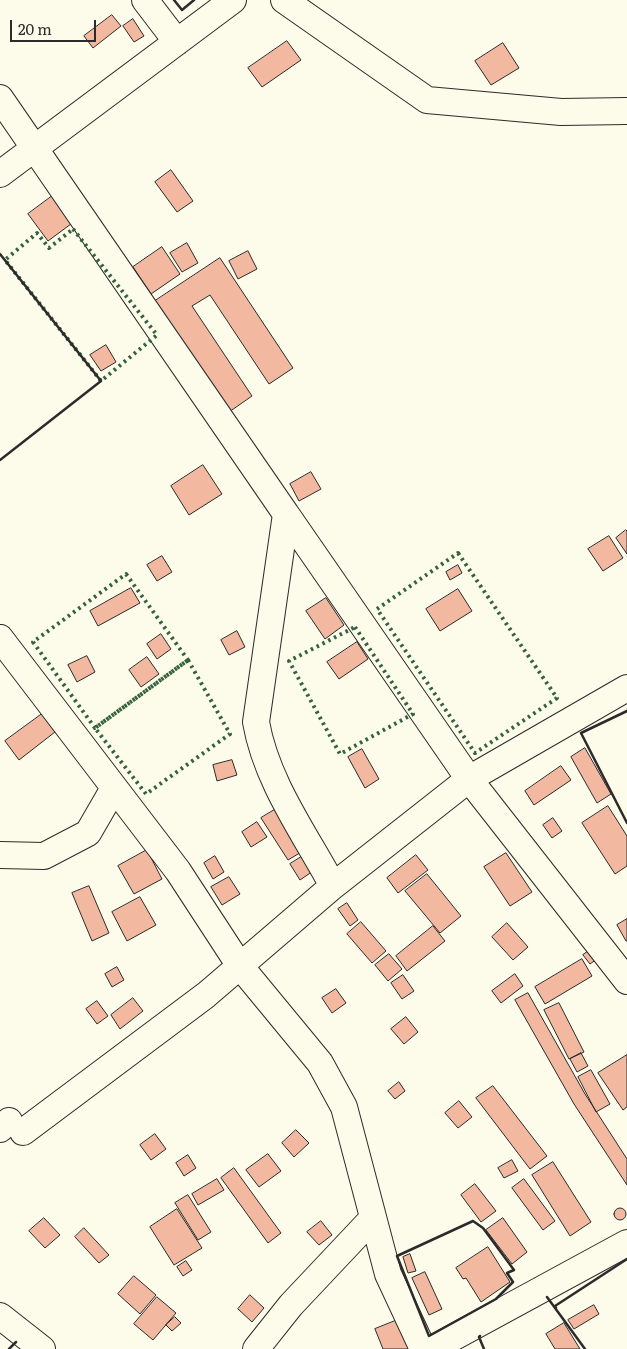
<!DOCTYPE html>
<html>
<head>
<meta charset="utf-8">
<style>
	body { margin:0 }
	#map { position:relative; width:627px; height:1349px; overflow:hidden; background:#fdfbea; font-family:Literata,serif }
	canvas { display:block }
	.scale { position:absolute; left:10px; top:20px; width:86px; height:22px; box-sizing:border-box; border:2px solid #2b2b2b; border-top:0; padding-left:6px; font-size:15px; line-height:18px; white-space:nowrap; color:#2b2b2b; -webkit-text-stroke:4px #fdfbea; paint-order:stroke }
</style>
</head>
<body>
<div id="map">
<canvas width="627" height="1349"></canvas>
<div class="scale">20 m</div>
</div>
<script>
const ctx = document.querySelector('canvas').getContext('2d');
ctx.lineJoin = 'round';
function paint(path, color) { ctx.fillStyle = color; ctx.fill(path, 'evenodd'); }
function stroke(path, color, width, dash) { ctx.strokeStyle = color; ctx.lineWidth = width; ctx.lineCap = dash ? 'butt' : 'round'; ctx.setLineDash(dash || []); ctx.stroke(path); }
const building = new Path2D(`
	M112 15 121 26 93 48 84 36Z
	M133 19 144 36 134 42 123 26Z
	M287 41 301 60 262 87 248 68Z
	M503 43 519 68 491 85 475 61Z
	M171 170 193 201 177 212 155 182Z
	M55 194 75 221 48 241 28 214Z
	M187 243 198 263 182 272 170 253Z
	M162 247 180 274 151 294 133 267Z
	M248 251 257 269 238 279 229 261Z
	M220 258 293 368 269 384 210 295 192 306 252 396 229 412 155 301Z
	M106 345 116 362 101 371 90 355Z
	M203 465 222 494 189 515 171 486Z
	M311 472 321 489 299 501 290 484Z
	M626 530 627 531V554L616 538Z
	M609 536 623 558 603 571 588 549Z
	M162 556 172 572 157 581 147 565Z
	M458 565 462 573 450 580 446 572Z
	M131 588 140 603 98 626 90 611Z
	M458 589 472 611 440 631 426 609Z
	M326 598 344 625 325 639 306 611Z
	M237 631 245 647 229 655 221 640Z
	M161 634 171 649 157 659 147 644Z
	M357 642 368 659 339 679 327 662Z
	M87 656 95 672 77 682 68 665Z
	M147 657 159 674 141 687 129 670Z
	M42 714 55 732 19 760 5 741Z
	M585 748 611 794 597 803 571 757Z
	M362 749 379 779 365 788 348 757Z
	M232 760 237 775 217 781 213 765Z
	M561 766 571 780 534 805 525 791Z
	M608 806 627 836V866L615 874 582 823Z
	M276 809 303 851 288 860 261 818Z
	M553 818 562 831 552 838 543 825Z
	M257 822 267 837 251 847 242 832Z
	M147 850 162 879 134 894 118 866Z
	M506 853 532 892 510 906 484 867Z
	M306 854 316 869 300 880 290 864Z
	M416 855 428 870 398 893 387 878Z
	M215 856 224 872 213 879 204 863Z
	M427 874 461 916 440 933 405 891Z
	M229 877 240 894 222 905 211 887Z
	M89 886 109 933 92 941 72 893Z
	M140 897 156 925 127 941 112 912Z
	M347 903 358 920 350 926 338 909Z
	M627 919V941H626L617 925Z
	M361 922 386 951 372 963 347 934Z
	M507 923 528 947 513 960 492 937Z
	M433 926 445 941 407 971 396 956Z
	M597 945 604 954 590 964 583 955Z
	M389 954 402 969 388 981 375 965Z
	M582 959 592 976 545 1004 535 987Z
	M117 967 124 980 112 987 105 974Z
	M515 974 523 986 501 1003 492 991Z
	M403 975 414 991 402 999 391 983Z
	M336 989 346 1003 332 1013 322 998Z
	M528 993 585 1094 627 1159V1185L574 1104 515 1000Z
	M133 998 143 1011 120 1029 111 1015Z
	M97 1001 108 1016 97 1024 86 1009Z
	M559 1003 584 1052 569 1059 544 1010Z
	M406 1017 418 1032 404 1044 391 1029Z
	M581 1053 588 1066 577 1072 570 1059Z
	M627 1055V1107L623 1110 598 1073Z
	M591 1070 610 1104 596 1112 578 1077Z
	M399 1082 405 1091 395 1099 388 1091Z
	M493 1086 547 1156 530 1169 476 1098Z
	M459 1101 472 1117 458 1128 445 1113Z
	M296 1130 309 1143 294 1157 282 1143Z
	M155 1134 166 1149 151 1160 140 1145Z
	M268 1154 281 1171 259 1187 246 1170Z
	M188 1155 196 1168 184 1176 176 1163Z
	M512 1160 518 1171 504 1178 498 1168Z
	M553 1162 591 1222 570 1236 532 1175Z
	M234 1168 281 1233 268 1243 221 1178Z
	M217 1179 224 1190 198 1205 192 1194Z
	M524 1179 555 1221 543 1230 512 1188Z
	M475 1184 496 1211 481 1222 461 1195Z
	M188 1195 211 1232 198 1240 175 1203Z
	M614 1214a6 6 0 1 1 12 0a6 6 0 1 1-12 0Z
	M177 1209 202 1248 174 1265 150 1227Z
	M44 1218 60 1235 45 1248 29 1231Z
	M503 1218 527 1252 512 1264 486 1230Z
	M321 1221 332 1235 319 1245 307 1232Z
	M84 1228 109 1255 99 1263 75 1237Z
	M488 1247 510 1282 481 1302 466 1278 463 1279 456 1268Z
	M410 1254 416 1271 408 1273 403 1257Z
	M186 1261 192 1270 183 1276 177 1267Z
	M425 1272 442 1309 429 1315 412 1278Z
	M134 1276 156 1295 140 1314 118 1294Z
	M250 1295 264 1308 252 1322 238 1309Z
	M157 1297 176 1313 153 1340 134 1324Z
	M594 1305 599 1314 574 1329 568 1320Z
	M175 1317 181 1323 172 1331 166 1325Z
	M400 1319 411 1349H383L375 1329Z
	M564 1323 580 1349H555L546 1334Z`);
const minor = new Path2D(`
	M145 0 177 42
	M284 0 427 100 561 112 627 111
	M0 98 286 514 256 722C266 781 305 834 333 886
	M0 174 233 0
	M286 514 469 779 627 981
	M0 638 178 871 240 966 320 1063 344 1107 388 1274 423 1349
	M0 855 44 856 88 833 114 788
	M0 1129 9 1121
	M23 1132 206 995 333 886 469 779 627 688
	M0 1316 42 1349
	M256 1349 291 1305 373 1218
	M432 1349 627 1243`);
const hedge = new Path2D(`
	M73 229 157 335 101 381 5 260 37 233 49 248Z
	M458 553 557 698 475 753 377 609Z
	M126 574 188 660 95 728 33 642Z
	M355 627 413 714 340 754 289 661Z
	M188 660 230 734 146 794 95 728Z`);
const wall = new Path2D(`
	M174 0 182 10 194 0
	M0 254 101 381 0 460
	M627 711 581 733 627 823
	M473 1221 483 1228 514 1270 507 1273 513 1282 496 1299 429 1336 397 1256Z
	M547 1297 585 1349
	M556 1308 555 1306 627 1259
	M480 1336 479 1337 484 1349
	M9 1349 16 1342`);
paint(building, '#f2b8a0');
stroke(building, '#2b2b2b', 1);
stroke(minor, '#2b2b2b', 28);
stroke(minor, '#fdfbea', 26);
stroke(hedge, '#34623c', 4, [2.5, 4]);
stroke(wall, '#2b2b2b', 2.5);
</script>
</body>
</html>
